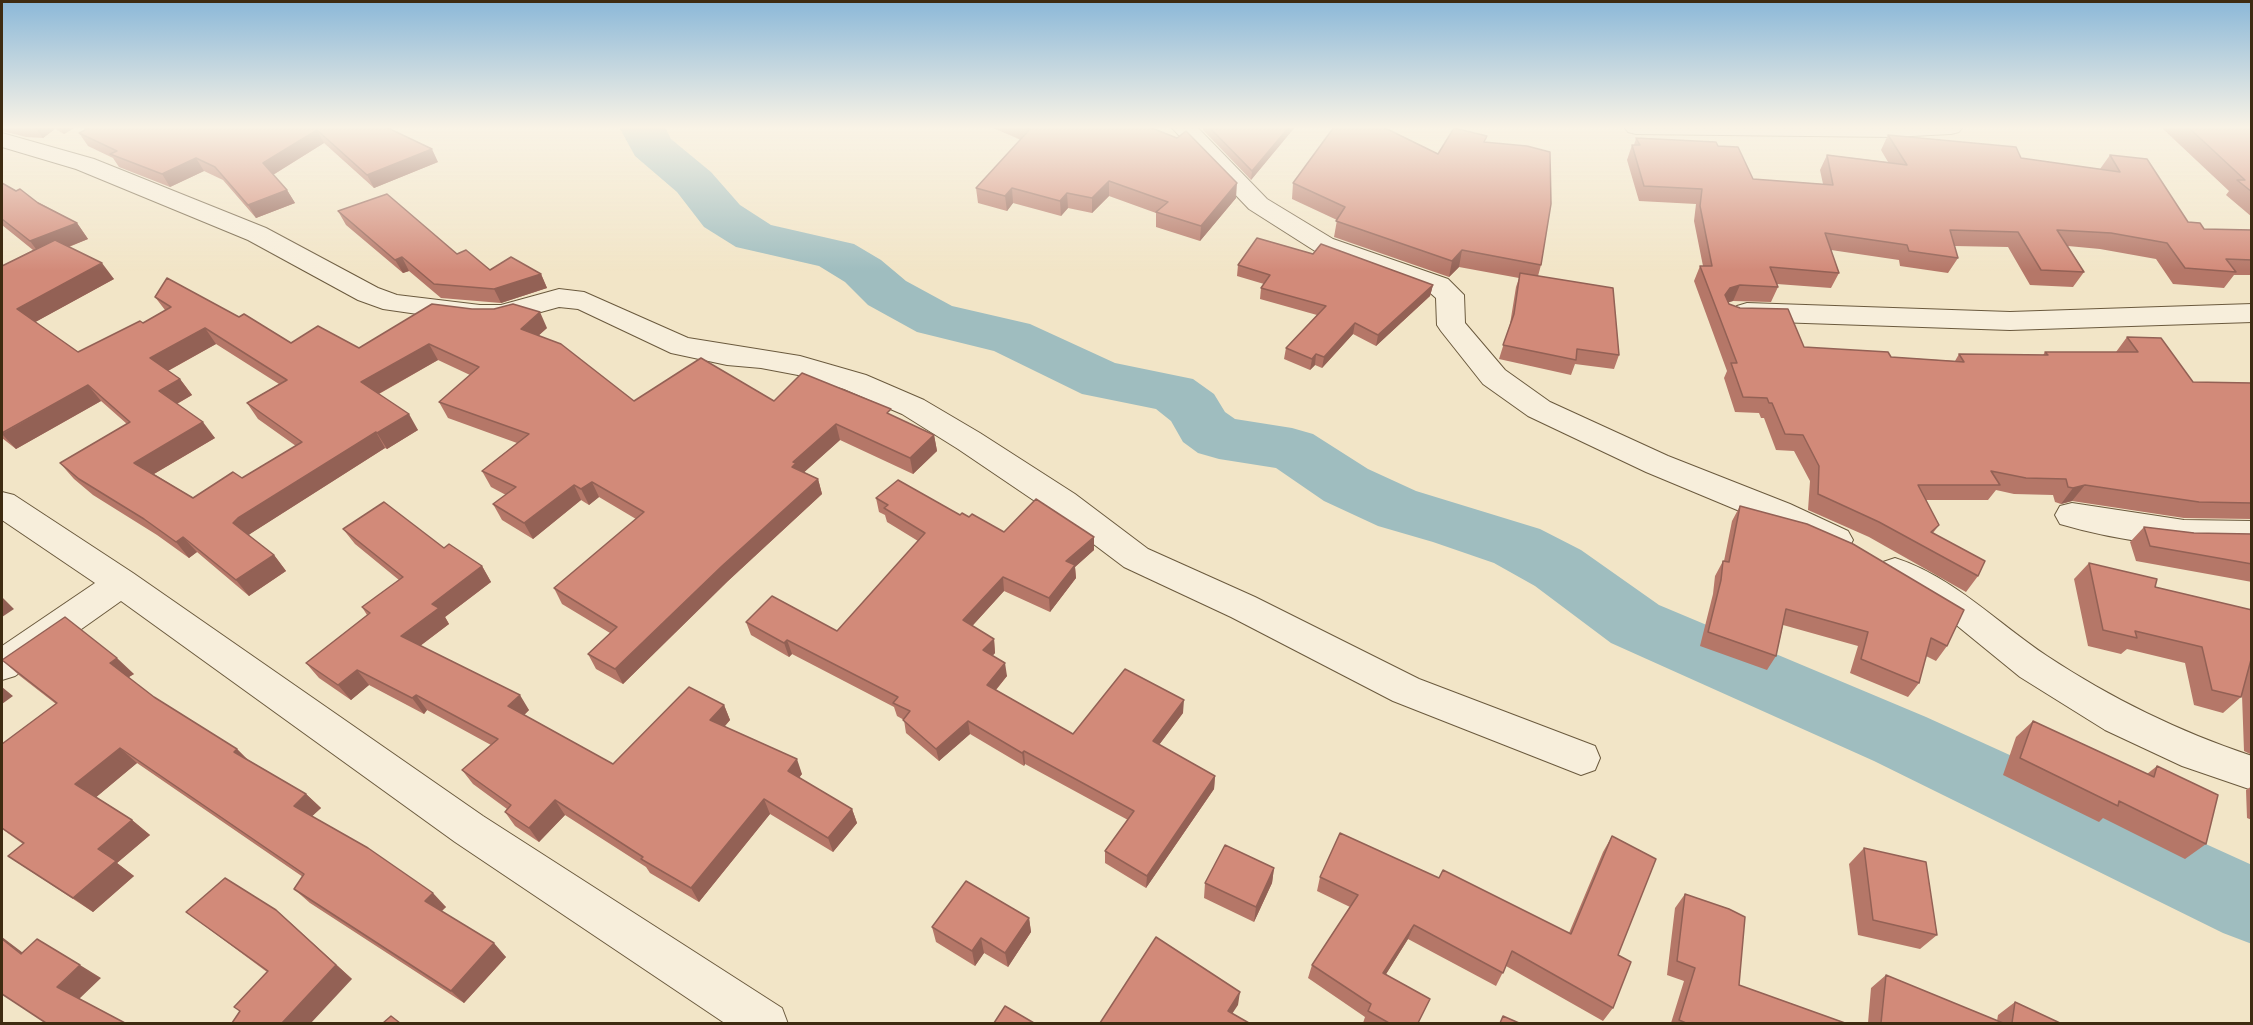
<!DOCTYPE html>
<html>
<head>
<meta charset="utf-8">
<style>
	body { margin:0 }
	#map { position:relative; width:2253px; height:1025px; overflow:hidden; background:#f2e5c7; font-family:"Sorts Mill Goudy",serif }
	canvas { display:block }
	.frame { position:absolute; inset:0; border:3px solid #3e2b11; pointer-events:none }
</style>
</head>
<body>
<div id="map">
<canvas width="2253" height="1025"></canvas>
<div class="frame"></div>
</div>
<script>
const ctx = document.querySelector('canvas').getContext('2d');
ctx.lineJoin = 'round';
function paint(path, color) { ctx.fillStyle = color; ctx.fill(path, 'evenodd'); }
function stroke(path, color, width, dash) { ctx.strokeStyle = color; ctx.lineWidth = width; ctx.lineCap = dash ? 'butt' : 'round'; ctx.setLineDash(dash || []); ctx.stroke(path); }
const river = new Path2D(`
	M619 127H665L671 139 711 172 740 205 771 225 854 244 881 260 906 281 952 306 1030 324 1115 363 1193 379 1214 394 1225 412 1235 419 1292 428 1313 434 1368 469 1416 491 1540 529 1581 550 1659 605 1926 717 2252 865V944L2223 933 1874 761 1611 643 1535 586 1494 563 1433 542 1378 526 1324 501 1276 468 1219 459 1198 453 1183 442 1171 421 1156 409 1082 394 994 351 917 332 868 305 845 282 819 266 736 247 704 227 677 192 635 156Z`);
const minor = new Path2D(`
	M1171 127H1197L1267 199 1333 239 1448 279 1464 295 1465 323 1505 370 1550 402 1668 456 1790 504 1848 531 1853 540 1848 549 1836 553 1824 549 1766 522 1646 472 1528 416 1483 384 1441 331 1437 325 1436 298 1428 291 1315 251 1249 209Z
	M1624 127H1963L1959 132 1951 134 1892 137 1636 134 1628 132Z
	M2 133 94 159 266 228 378 288 397 295 480 305H501L559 289 584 292 688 338 800 356 866 375 924 400 980 433 1075 494 1148 549 1255 597 1419 679 1595 746 1600 758 1595 770 1581 775 1393 701 1231 617 1124 567 1051 512 958 449 902 414 844 389 798 375 761 368 727 365 671 353 578 309 559 307 501 323H480L383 309 358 300 248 240 76 169 2 147Z
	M1747 303 2010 312 2252 304V322L2010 330 1747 321 1737 318 1733 312 1737 306Z
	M2 492 14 495 133 573 483 816 782 1008 788 1024H726L455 842 121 601 15 676 2 680V646L95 583 2 520Z
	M2072 503 2184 520 2252 521V547C2189 550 2121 542 2060 524L2055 515 2060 506Z
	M1895 558C1954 577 1997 623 2047 656 2112 699 2178 731 2252 756V790L2182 766 2105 730 2020 677 1944 615 1883 580 1878 571 1883 562Z`);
const wall = new Path2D(`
	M2 127H76L64 134 55 129 43 138 26 137 2 131Z
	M386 127 438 162 374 188 324 143 273 175 287 190 295 203 256 218 223 180 204 171 170 187 119 167 113 158 88 146 79 133 86 130 85 128Z
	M991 127H1149L1236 198 1200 241 1156 227V213L1109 196 1092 213 1068 208 1061 216 1013 203 1007 211 978 203 976 188 1021 140Z
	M1203 127H1295L1251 180 1203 130Z
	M2164 127H2249L2252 129V217L2226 195 2229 191 2163 129Z
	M1888 135 2021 158 2100 169 2110 155 2188 222 2204 229 2252 230V275H2234L2224 288 2173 284 2156 259 2100 249 2068 246 2084 272 2073 287 2030 285 2008 247 1954 246 1958 258 1948 273 1900 266 1899 260 1831 250 1839 273 1831 288 1777 284 1778 287 1771 302 1733 301 1728 302 1729 304 1804 347 1891 357 1955 361 1959 354 2043 355 2045 352H2116L2127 337 2193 382 2252 383V519L2184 518 2072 501 2061 504 2055 502 2053 495 2014 494 1996 490 1988 500H1926L1939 525 1933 533 1978 576 1966 592 1869 537 1808 510 1810 481 1794 451 1776 450 1764 418H1761L1759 413 1735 412 1724 378 1727 371 1694 281 1700 266H1703L1694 221 1696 204 1639 201 1627 160 1632 145H1634L1636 138 1718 146 1753 179 1823 184 1820 170 1827 155 1888 162 1881 150Z
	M1486 142 1541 265 1538 276 1619 355 1614 369 1575 364 1571 375 1499 359 1510 324 1516 287 1519 278 1459 267 1449 277 1334 237 1337 220 1292 199 1293 183 1438 154Z
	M2 183 77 223 88 239 69 247 114 279 35 322 78 352 143 323 165 310 155 297 239 317 291 343 359 348 547 328 538 336 634 401H774L892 416 934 435 937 451 913 474 840 440 804 472 818 479 822 494 728 581 623 684 596 669 588 654 610 633 562 604 554 588 636 519 599 497 589 505 581 500 533 539 502 520 493 504 506 495 491 487 482 471 517 443 448 418 439 402 470 375 438 360 379 394 418 430 387 449 385 448 248 535 274 555 286 571 249 596 197 552 189 558 157 535 93 495 74 479 60 463 127 424 101 401 16 449 2 438V266L33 250 2 225ZM216 344 279 384 247 403 258 419 296 446 242 478 193 498 154 474 215 438 177 404 192 395 180 379 168 371Z
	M338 211 457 254 490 270 541 274 547 288 501 303 441 298 409 271 403 273 346 225Z
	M1313 254 1433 285 1430 296 1376 346 1353 334 1322 368 1315 365 1310 370 1284 359 1286 348 1317 315 1260 299 1261 288 1264 284 1237 276 1238 265Z
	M876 498 969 517 1004 532 1094 550 1075 567 1076 578 1050 612 1004 591 972 626 994 639 995 653 992 656 1007 676 996 690 1073 734 1183 713 1159 745 1215 776 1214 789 1146 888 1105 863V851L1128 820 1025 764 1024 766 970 734 939 761 906 733 904 720 897 716 894 707 792 654 789 657 751 635 746 622 837 631 918 541 887 522 885 515 879 512Z
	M1740 506 1947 646 1936 661 1926 656 1919 683 1908 697 1850 673 1858 646 1783 625 1776 656 1767 670 1700 646 1713 594 1715 576 1723 561H1724L1732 521Z
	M2144 527 2194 533 2252 534V582L2136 561 2130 542Z
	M343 529 444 548 482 566 491 582 445 617 449 624 420 646 529 710 524 715 613 764 724 705 730 720 725 726 802 774 799 778 852 809 857 823 833 852 770 814 699 902 650 873 646 867 565 815 539 842 515 826 505 812 507 809 473 784 462 770 491 745 427 710 424 714 369 685 351 700 319 678 306 663 367 615 362 607 399 580 355 544Z
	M2089 563 2155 587 2252 610V755L2244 751 2242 695 2241 697 2223 713 2194 705 2185 663 2127 649 2121 654 2088 646 2074 579Z
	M2 660 134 674 128 677 154 697 237 749 248 760 306 794 321 808 312 816 446 907 441 911 506 957 464 1003 310 903 294 889 303 877 137 763 96 797 132 820 150 835 117 863 134 876 93 912 29 870 8 856 23 844 2 829V744L56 704 20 676Z
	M2033 721 2147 774 2157 766 2206 844 2185 859 2103 818 2099 822 2003 775 2016 737Z
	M2252 786V820L2247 818 2246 790Z
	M1612 836 1618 955 1613 1008 1603 1021 1506 966 1496 986 1408 939 1386 974 1418 1023H1363L1365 1017 1308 978 1312 965 1350 907 1317 891 1320 877 1439 878 1569 933 1603 852Z
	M1864 848 1937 935 1920 949 1858 935 1849 864Z
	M1274 868 1272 883 1254 922 1204 898 1205 883Z
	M1685 894 1739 985 1845 1023H1671L1684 981 1667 975 1675 908Z
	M276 910 292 924 352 979 267 972 186 912Z
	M1029 918 1031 932 1008 967 984 953 975 966 936 942 932 927Z
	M1886 975 1997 1021 1998 1015 2015 1002 2060 1023H1868L1871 988Z`);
const shadedWall = new Path2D(`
	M35 127H53L55 129 43 138Z
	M59 127H76L64 134Z
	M1289 127H1295L1251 180 1252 171Z
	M317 130 324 143 271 176 263 163Z
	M432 149 438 162 374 188 367 175Z
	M196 158 204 171 170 187 162 174Z
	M1109 181V196L1092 213V198Z
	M1237 183 1236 198 1200 241 1201 226Z
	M1012 188 1013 203 1007 211 1005 196Z
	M287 190 295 203 256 218 248 205Z
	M1067 193 1068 208 1061 216 1060 201Z
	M77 223 88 239 42 257 30 241Z
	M1462 250 1459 267 1449 277 1452 261Z
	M402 257 409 271 403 273 395 260Z
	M102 263 114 279 30 325 17 309Z
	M541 274 547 288 501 303 494 289Z
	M1433 285 1430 296 1376 346 1378 335Z
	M1740 285 1733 301 1723 304 1725 295 1730 288Z
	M540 312 547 328 528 345 521 329Z
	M1355 323 1353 334 1322 368 1324 357Z
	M205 328 216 344 162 374 150 358Z
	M429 344 438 360 371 398 361 382Z
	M1316 354 1315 365 1310 370 1312 359Z
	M180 379 192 395 171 407 159 391Z
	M88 385 101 401 16 449 2 434Z
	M409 414 418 430 387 449 377 433Z
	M203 422 215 438 147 478 134 463Z
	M836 424 840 440 800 476 792 467 793 462Z
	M376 432 385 448 250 534 245 539 233 523 238 518Z
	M934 435 937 451 913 474 910 458Z
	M818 479 822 494 728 581 623 684 615 669 722 566Z
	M592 482 599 497 589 505 581 489Z
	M574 485 581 500 533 539 524 523Z
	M2085 485 2072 501 2061 504 2073 488Z
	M183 537 197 552 189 558 176 542Z
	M1094 537V550L1075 567 1076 578 1050 612 1049 598 1066 561Z
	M274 555 286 571 249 596 236 580Z
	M482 566 491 582 445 617 449 624 412 652 401 636 432 604Z
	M1003 577 1004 591 965 634 963 620Z
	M2 597 14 609 2 617Z
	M994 639 995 653 985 664 983 650Z
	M787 640 792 654 789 657 784 643Z
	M117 658 134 674 126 679 110 663Z
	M1005 663 1007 676 989 698 987 685Z
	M357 670 369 685 351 700 338 685Z
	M2 687 13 696 2 704Z
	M416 695 427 710 424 714 412 698Z
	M520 695 529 710 518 721 508 706Z
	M1184 700 1183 713 1152 754 1153 741Z
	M724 705 730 720 717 735 710 720Z
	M968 721 970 734 939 761 936 749Z
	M120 748 137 763 94 799 75 784Z
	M237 749 252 764 234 752Z
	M1024 751 1025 764 1024 766 1022 753Z
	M797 759 802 774 793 785 788 771Z
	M1215 776 1214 789 1146 888 1147 876Z
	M306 794 321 808 308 820 294 806Z
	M764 799 770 814 699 902 691 888Z
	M555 800 565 815 539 842 529 828Z
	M852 809 857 823 833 852 828 838Z
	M132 820 150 835 117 863 134 876 93 912 73 898 98 849Z
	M1274 868 1272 883 1254 922 1256 907Z
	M433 893 446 907 438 915 425 901Z
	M276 910 352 979 311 1023H282Z
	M1029 918 1031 932 1008 967 1005 953Z
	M1414 925 1408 939 1378 987 1383 973Z
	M2 937 43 968 21 954 2 939Z
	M981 938 984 953 975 966 972 951Z
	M494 943 506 957 464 1003 451 991Z
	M80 965 101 978 78 1000 57 987Z
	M1240 992 1238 1005 1226 1023 1228 1011Z`);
const building = new Path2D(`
	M87 127H386L432 149 367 175 317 130 263 163 287 190 248 205 215 167 196 158 162 174 110 154 117 151 79 133 89 128H85Z
	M1025 127H1149L1177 138 1186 131 1237 183 1201 226 1156 212 1168 202 1109 181 1092 198 1067 193 1060 201 1012 188 1005 196 976 188 1030 129Z
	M1209 127H1289L1252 171Z
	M1334 127H1383L1438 154 1454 128 1487 136 1484 142 1527 146 1550 152 1551 204 1541 265 1462 250 1452 261 1336 221 1345 207 1293 183Z
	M2188 127H2249L2252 129V192L2237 180H2245Z
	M1888 135 2016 147 2021 158 2120 172 2110 155 2147 159 2188 222 2200 223 2204 229 2252 230V260L2226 259 2236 272 2185 268 2167 243 2111 233 2057 230 2084 272 2041 270 2018 232 1950 230 1958 258 1909 251 1907 245 1825 233 1839 273 1770 267 1778 287 1740 285 1730 288 1725 295 1729 304 1740 308 1788 309 1804 347 1888 352 1891 357 1964 362 1959 354 2048 355 2045 352H2138L2127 337 2161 338 2193 382 2252 383V503L2199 502 2085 485 2073 488 2068 487 2066 479 2026 478 1991 471 2000 485H1918L1939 525 1931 532 1985 561 1978 576 1879 522 1818 494 1819 466 1803 435 1785 434 1772 403H1769L1767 398 1743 397 1731 363H1737L1700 266H1712L1700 206 1702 189 1644 186 1632 145H1640L1636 138 1716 142 1718 146 1738 147 1753 179 1833 185 1827 155 1907 165Z
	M2 183 16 191 20 189 38 203 77 223 30 241 2 219Z
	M387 194 457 254 466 250 490 270 511 257 541 274 494 289 434 284 402 257 395 260 338 211Z
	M1257 238 1313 254 1321 244 1433 285 1378 335 1355 323 1324 357 1316 354 1312 359 1286 348 1326 306 1261 288 1270 275 1238 265Z
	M55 240 102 263 17 309 78 352 140 321 143 323 171 307 155 297 167 278 239 317 244 314 291 343 318 326 359 348 432 304 472 309H494L513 304 540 312 521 329 561 344 634 401 701 358 774 401 802 373 891 409 887 413 934 435 910 458 836 424 793 462 796 463 792 467 818 479 722 566 615 669 588 654 617 627 554 588 644 512 592 482 581 489 574 485 524 523 493 504 516 487 482 471 529 434 439 402 479 367 429 344 361 382 409 414 377 433 376 432 238 518 233 523 274 555 236 580 183 537 176 542 144 519 79 479 60 463 130 422 88 385 2 433V266ZM205 328 287 380 247 403 302 442 242 478 233 472 193 498 134 463 203 422 159 391 180 379 150 358Z
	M1520 273 1613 288 1619 355 1577 349 1576 360 1503 345 1514 314Z
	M898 480 960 515 962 513 969 517 972 514 1004 532 1036 499 1094 537 1066 561 1075 565 1049 598 1003 577 963 620 994 639 983 650 1005 663 987 685 1073 734 1125 669 1184 700 1153 741 1215 776 1147 876 1105 851 1134 811 1024 751 1022 753 968 721 936 749 903 720 910 711 893 703 898 697 787 640 784 643 746 622 772 596 837 631 925 533 884 508 888 505 876 498Z
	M384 502 444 548 449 544 482 566 432 604 439 608 401 636 520 695 508 706 613 764 689 687 724 705 710 720 797 759 788 771 852 809 828 838 764 799 691 888 641 859 643 857 555 800 529 828 505 812 511 805 462 770 498 739 416 695 412 698 357 670 338 685 306 663 370 613 362 607 403 577 343 529Z
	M1740 506 1807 524 1853 544 1964 610 1947 646 1931 638 1919 683 1861 659 1868 632 1786 609 1776 656 1708 632 1721 580 1723 561 1729 562Z
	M2144 527 2194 533 2252 534V564L2150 546Z
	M2089 563 2157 579 2155 587 2252 610V656L2241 697 2212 690 2202 647 2135 631 2137 638 2103 630Z
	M65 617 117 658 110 663 154 697 237 749 234 752 306 794 294 806 368 848 433 893 425 901 494 943 451 991 294 889 304 874 120 748 75 784 132 820 98 849 116 861 73 898 8 856 24 843 2 828V744L57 703 2 660Z
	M2033 721 2154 777 2157 766 2218 795 2206 844 2119 801 2118 806 2020 758Z
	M1340 833 1439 878 1443 870 1571 934 1612 836 1656 859 1618 955 1631 962 1613 1008 1512 951 1503 973 1414 925 1383 973 1430 999 1418 1023H1389L1368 1011 1371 1004 1312 965 1358 895 1320 877Z
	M1225 845 1274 868 1256 907 1205 883Z
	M1864 848 1926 862 1937 935 1873 920Z
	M225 878 276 910 336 965 282 1023H232L240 1011 234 1007 268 971 186 912Z
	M966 881 1029 918 1005 953 981 938 972 951 932 927Z
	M1685 894 1729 909 1745 917 1739 985 1845 1023H1686L1679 1020 1695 968 1677 961Z
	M1156 937 1240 992 1228 1011 1249 1023H1100Z
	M2 939 21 954 37 939 80 965 57 987 125 1023H46L2 994Z
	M1886 975 2003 1023H1881Z
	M2015 1002 2060 1023H2012Z
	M1005 1006 1034 1023H994Z
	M391 1016 400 1023H383Z
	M1503 1016 1519 1023H1500Z`);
paint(river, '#9fbdbf');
stroke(minor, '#6b5a3e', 2);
paint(minor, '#f7eedb');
paint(wall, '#b57768');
paint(shadedWall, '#936155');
paint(building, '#d28a79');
stroke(building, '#936155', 1.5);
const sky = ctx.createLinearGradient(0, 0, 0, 271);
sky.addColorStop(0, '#8bb8d8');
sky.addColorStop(0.47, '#f9f3e6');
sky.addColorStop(1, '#f9f3e600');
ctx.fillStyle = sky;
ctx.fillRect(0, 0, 2253, 271);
</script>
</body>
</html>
